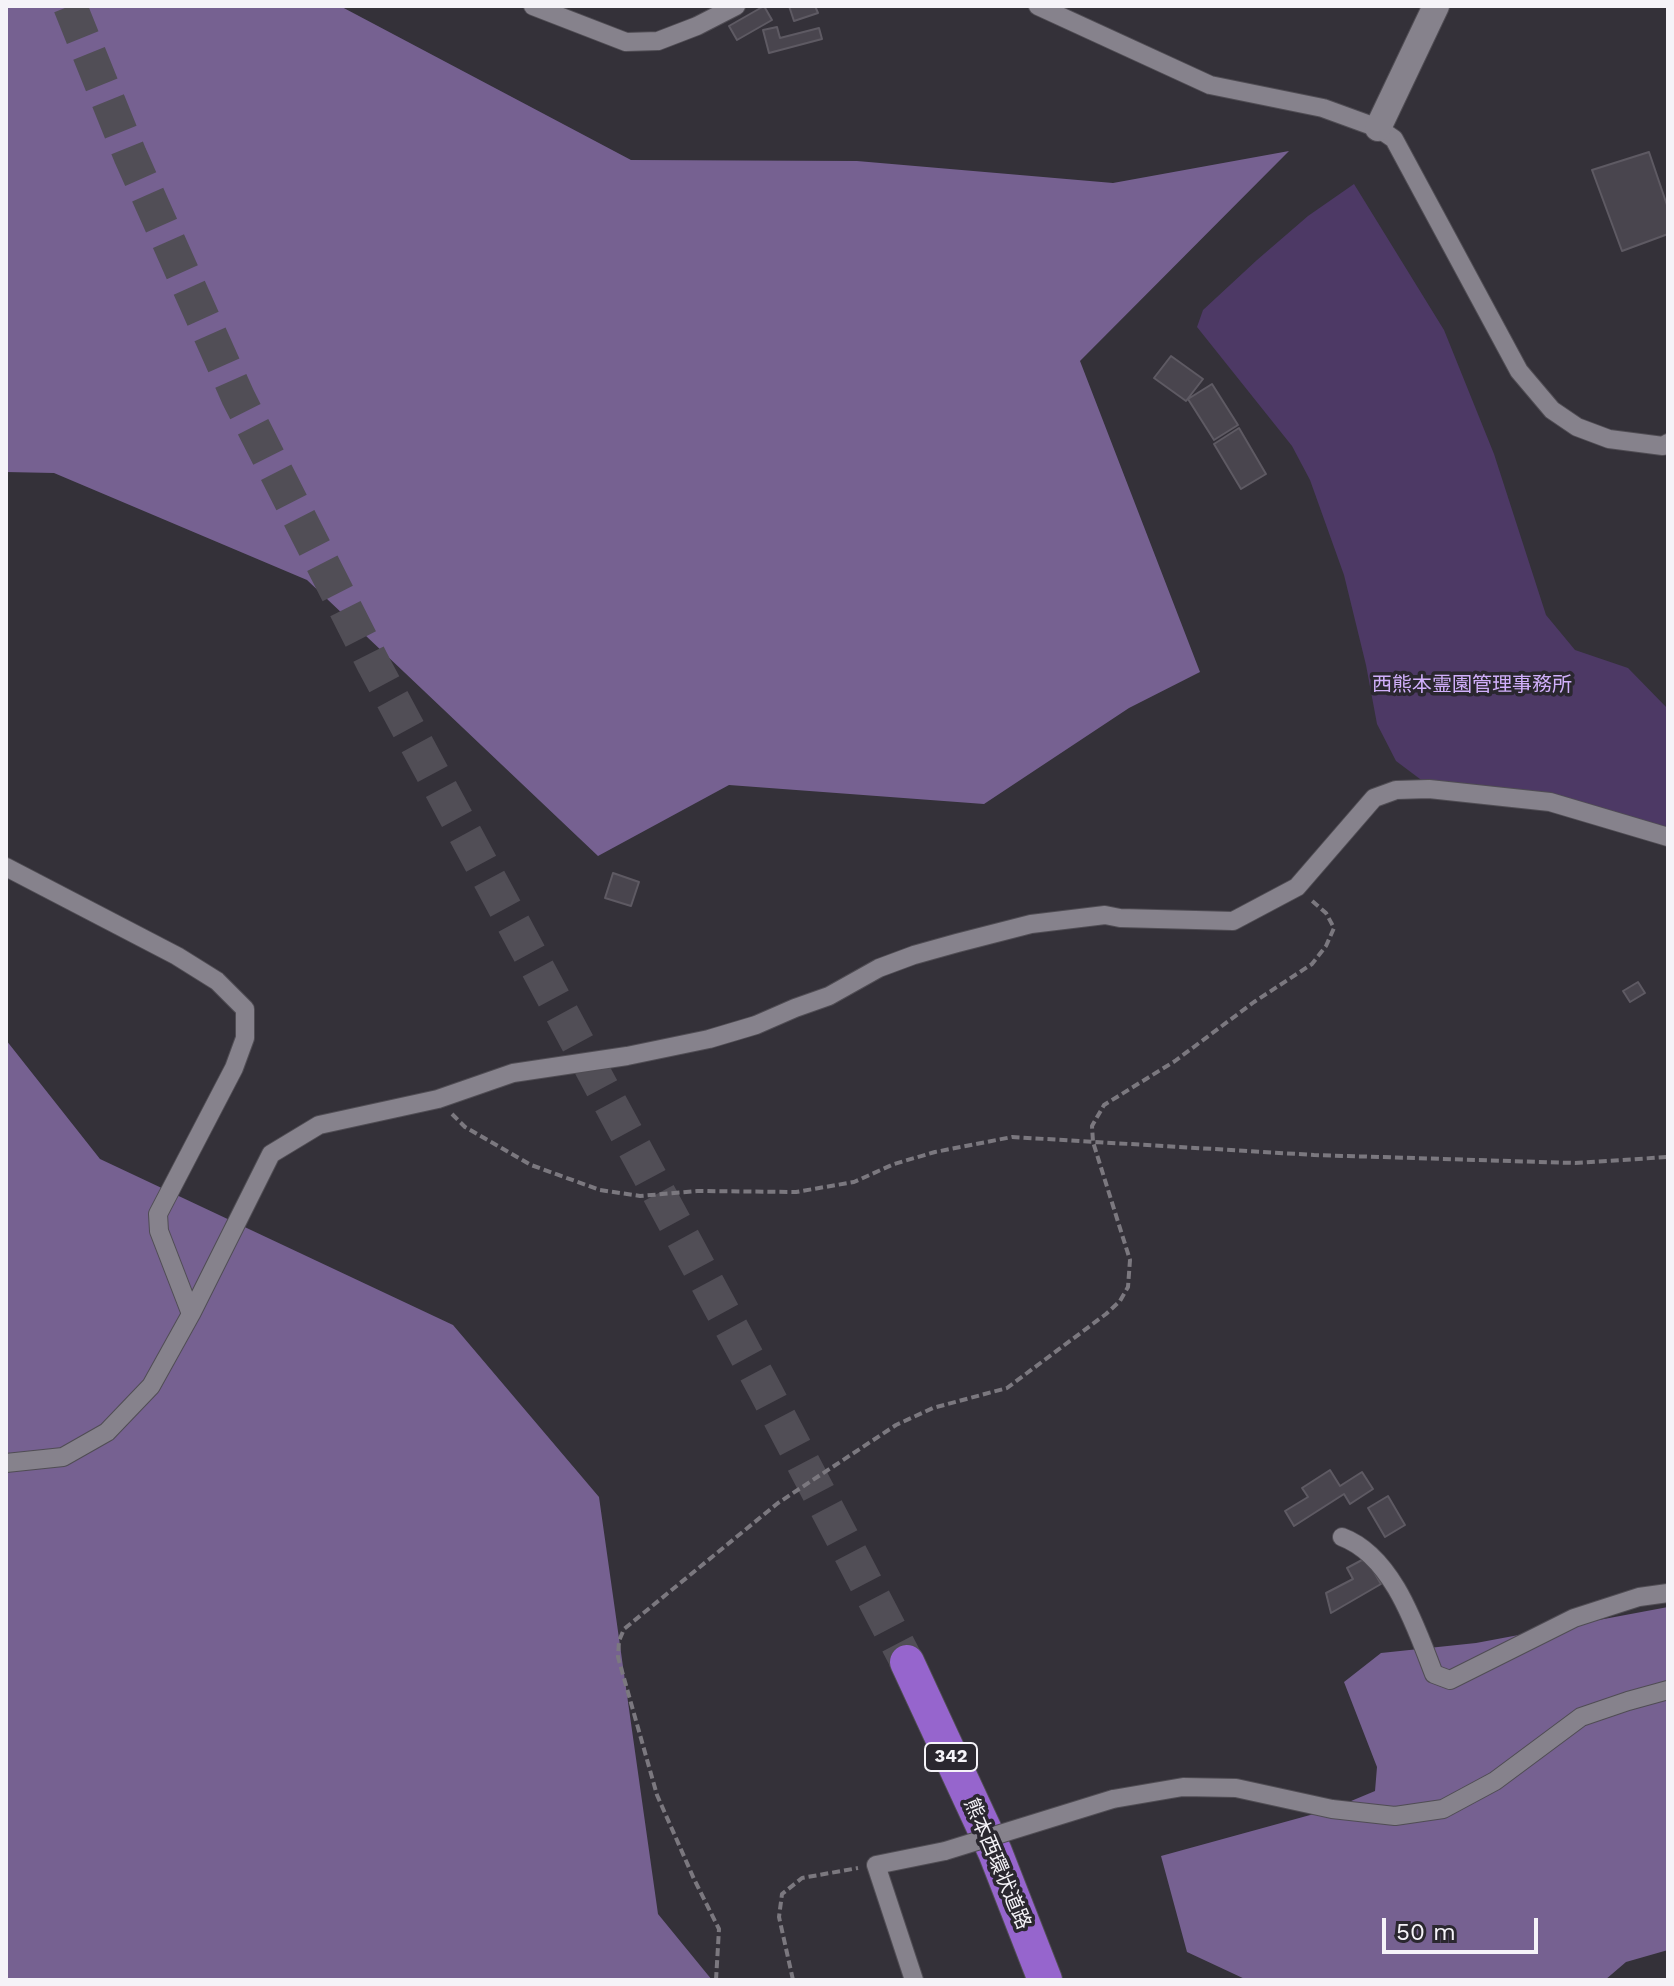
<!DOCTYPE html>
<html>
<head>
<meta charset="utf-8">
<style>
	body { margin:0 }
	#map { position:relative; width:1674px; height:1986px; overflow:hidden; background:#343139; font-family:"Work Sans",sans-serif }
	canvas { display:block }
	.frame { position:absolute; inset:0; border:8px solid #f5f3f8; pointer-events:none }
	.scale { position:absolute; left:1382px; top:1918px; width:156px; height:36px; box-sizing:border-box; border:4px solid #f5f3f8; border-top:0; padding-left:10px; font-size:24px; line-height:28px; white-space:nowrap; color:#f5f3f8; -webkit-text-stroke:6px #2a272f; paint-order:stroke }
</style>
</head>
<body>
<div id="map">
<canvas width="1674" height="1986"></canvas>
<div class="frame"></div>
<div class="scale">50 m</div>
</div>
<script>
const ctx = document.querySelector('canvas').getContext('2d');
ctx.lineJoin = 'round';
function paint(path, color) { ctx.fillStyle = color; ctx.fill(path, 'evenodd'); }
function stroke(path, color, width, dash) { ctx.strokeStyle = color; ctx.lineWidth = width; ctx.lineCap = dash ? 'butt' : 'round'; ctx.setLineDash(dash || []); ctx.stroke(path); }
function write(font, color, halo, rows, align = 'center') {
  ctx.font = font + ' "Work Sans","Noto Sans JP",sans-serif'; ctx.lineWidth = 7; ctx.setLineDash([]); ctx.textBaseline = 'middle'; ctx.strokeStyle = halo; ctx.fillStyle = color; for (const [text, x, y, turn = 0] of rows) {
    ctx.save(); ctx.translate(x, y); ctx.rotate((+turn || 0) * Math.PI / 180); ctx.textAlign = isNaN(turn) ? turn : align; if (halo) ctx.strokeText(text, 0, 0); ctx.fillText(text, 0, 0); ctx.restore();
  }
}
const green = new Path2D(`
	M1354 184 1444 330 1494 454 1546 615 1575 650 1628 668 1668 709V830L1424 782 1396 761 1377 724 1366 665 1344 575 1310 480 1292 446 1197 327 1203 310 1257 260 1308 216Z`);
const forest = new Path2D(`
	M6 6H340L631 160 857 161 1113 183 1289 151 1080 361 1200 672 1129 708 984 804 729 785 598 856 307 580 54 473 6 472Z
	M6 1040 100 1159 453 1325 599 1497 658 1914 712 1980H6Z
	M1668 1607V1950L1626 1962 1605 1980H1247L1187 1952 1161 1856 1332 1809 1375 1791 1377 1767 1344 1682 1381 1653 1476 1643Z`);
const building = new Path2D(`
	M764 6 772 20 737 40 729 26Z
	M789 6H815L818 13 794 21Z
	M777 27 780 38 819 28 822 39 769 53 763 30Z
	M1649 152 1668 208V234L1622 251 1592 170Z
	M1171 356 1203 379 1186 401 1154 378Z
	M1212 384 1238 425 1214 440 1188 399Z
	M1239 428 1266 474 1241 489 1214 444Z
	M613 873 639 882 631 906 605 898Z
	M1638 982 1645 993 1630 1002 1623 991Z
	M1330 1470 1340 1486 1362 1472 1373 1489 1350 1504 1344 1494 1294 1526 1285 1511 1308 1497 1302 1488Z
	M1388 1496 1405 1525 1385 1537 1368 1508Z
	M1362 1560 1370 1565 1381 1584 1331 1613 1326 1593 1353 1579 1347 1568Z`);
const highwayTunnel = new Path2D(`
	M70 6 130 155 238 397 374 665 766 1392 907 1662`);
const path = new Path2D(`
	M452 1114 465 1127 531 1165 600 1190 640 1196 697 1191 796 1192 854 1182 894 1164 935 1152 1012 1137 1314 1155 1575 1163 1668 1157
	M716 1980 719 1929 694 1879 657 1795 618 1657 619 1641 624 1629 778 1503 896 1425 933 1408 1007 1388 1106 1314 1120 1301 1128 1287 1130 1260 1093 1142 1092 1126 1104 1105 1175 1061 1254 1002 1312 964 1326 946 1334 928 1326 913 1311 900
	M793 1980 779 1917 782 1894 802 1878 858 1868`);
const street = new Path2D(`
	M533 6 626 42 658 41 697 26 736 6
	M1038 6 1210 85 1323 108 1378 128 1394 139 1519 371 1552 410 1577 427 1609 439 1663 446 1668 443
	M6 867 177 956 217 981 245 1009V1038L234 1068 158 1214 159 1231 191 1314
	M6 1463 63 1457 107 1432 151 1386 191 1314 271 1154 319 1125 438 1099 513 1073 627 1056 709 1039 756 1025 795 1008 829 996 879 968 914 955 957 943 1031 924 1105 915 1120 918 1233 921 1297 887 1374 798 1396 790 1429 789 1550 802 1668 837
	M1342 1537C1393 1556 1416 1628 1434 1674L1450 1680 1574 1618 1639 1597 1668 1593
	M1113 1799 1183 1787 1236 1788 1332 1809 1395 1816 1443 1809 1495 1781 1581 1717 1628 1701 1668 1690
	M914 1980 876 1865 945 1851`);
const secondary = new Path2D(`
	M1378 128 1436 6`);
const highway = new Path2D(`
	M907 1662 995 1852 1045 1980`);
const streetBridge = new Path2D(`
	M945 1851 1113 1799`);
const shields = [
	[951,1757,52]
];
const shieldNames = [
	["342",951,1757]
];
const parkNames = [
	["西熊本霊園管理事務所",1472,685]
];
const streetNames = [
	["熊本西環状道路",997,1864,67]
];
paint(green, '#4d3965');
paint(forest, '#766191');
paint(building, '#49454e');
stroke(building, '#5e5a63', 2);
stroke(highwayTunnel, '#514e56', 34, [34, 17]);
stroke(street, '#504d54', 20);
stroke(secondary, '#504d54', 28);
stroke(highway, '#504d54', 36);
stroke(path, '#7b787f', 4, [8, 4]);
stroke(street, '#86828c', 18);
stroke(secondary, '#86828c', 26);
stroke(highway, '#9665cd', 34);
stroke(streetBridge, '#504d54', 20, []);
stroke(streetBridge, '#86828c', 18);
for (const [x, y, w] of shields) { const box = new Path2D(); box.roundRect(x - w / 2, y - 14, w, 28, 6); ctx.fillStyle = '#2a272f'; ctx.fill(box); stroke(box, '#f5f3f8', 2); }
write('bold 18px', '#f5f3f8', null, shieldNames);
write('20px', '#d1b0fb', '#2a272f', parkNames);
write('20px', '#f5f3f8', '#2a272f', streetNames);
</script>
</body>
</html>
